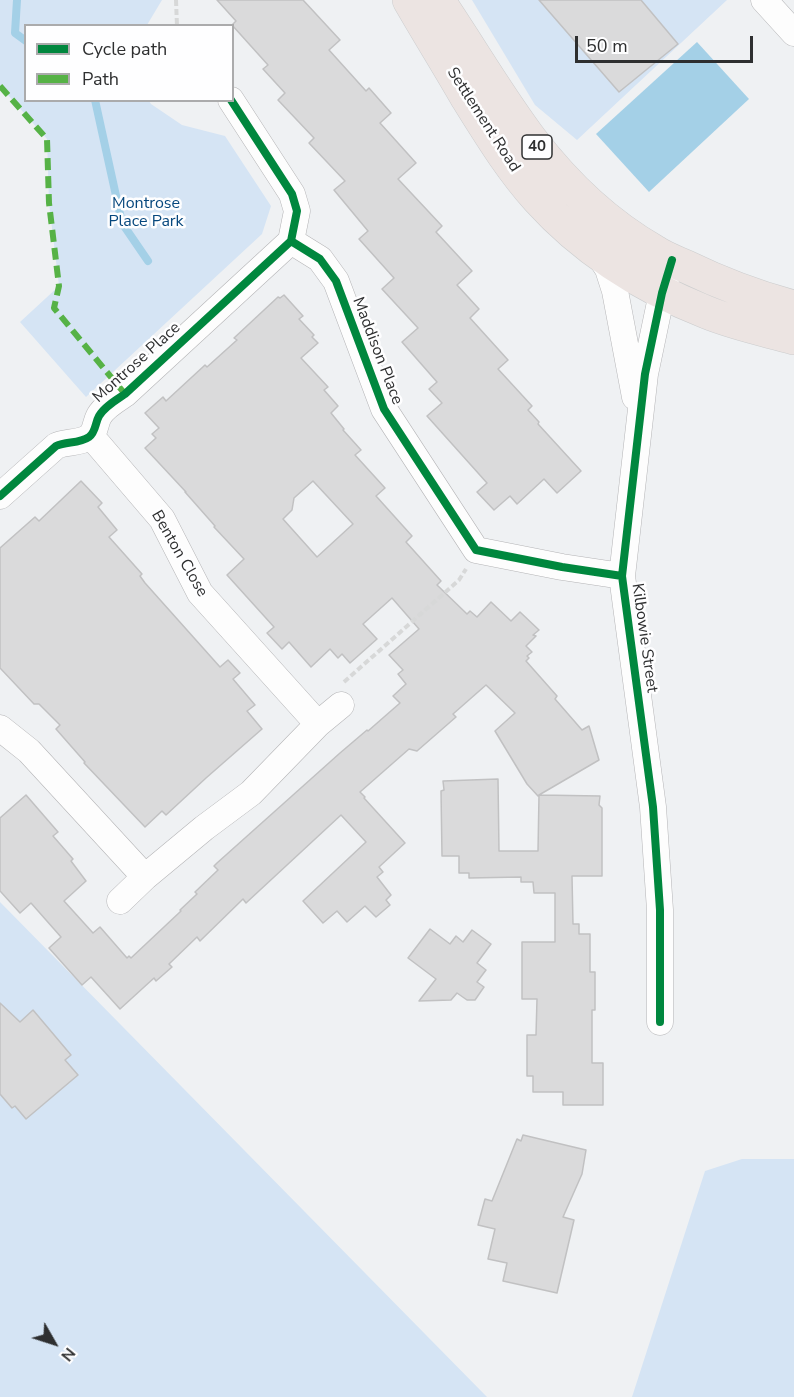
<!DOCTYPE html>
<html>
<head>
<meta charset="utf-8">
<style>
	body { margin:0 }
	#map { position:relative; width:794px; height:1397px; overflow:hidden; background:#eff1f3; font-family:"Nunito Sans",sans-serif }
	canvas { display:block }
	.legend { position:absolute; left:24px; top:24px; width:210px; height:78px; box-sizing:border-box; background:#fefeff; border:2px solid #ababac; margin:0; padding:8px 10px; list-style:none; font-size:18px; color:#2e2f30 }
	.legend li { display:flex; align-items:center; gap:12px; height:30px }
	.legend b { width:30px; border:2px solid #ababac }
	.north { position:absolute; left:24px; top:1313px; width:60px; height:60px; -webkit-text-stroke:4px #fefeff; paint-order:stroke; rotate:129deg; font-size:16px; font-weight:700; line-height:24px; text-align:center; color:#2e2f30 }
	.north::after { content:''; display:block; margin:auto; width:21px; height:27px; background:#2e2f30; clip-path:polygon(50% 0,100% 100%,50% 72%,0 100%) }
	.scale { position:absolute; left:575px; top:36px; width:178px; height:27px; box-sizing:border-box; border:3px solid #2e2f30; border-top:0; padding-left:8px; font-size:18px; line-height:21px; white-space:nowrap; color:#2e2f30; -webkit-text-stroke:4px #fefeff; paint-order:stroke }
</style>
</head>
<body>
<div id="map">
<canvas width="794" height="1397"></canvas>
<ul class="legend">
<li><b style="height:8px;background:#00873e"></b>Cycle path</li>
<li><b style="height:8px;background:#56b246"></b>Path</li>
</ul>
<div class="north">N</div>
<div class="scale">50 m</div>
</div>
<script>
const ctx = document.querySelector('canvas').getContext('2d');
ctx.lineJoin = 'round';
function paint(path, color) { ctx.fillStyle = color; ctx.fill(path, 'evenodd'); }
function stroke(path, color, width, dash) { ctx.strokeStyle = color; ctx.lineWidth = width; ctx.lineCap = dash ? 'butt' : 'round'; ctx.setLineDash(dash || []); ctx.stroke(path); }
function write(font, color, halo, rows, align = 'center') {
  ctx.font = font + ' "Nunito Sans",sans-serif'; ctx.lineWidth = 5; ctx.setLineDash([]); ctx.textBaseline = 'middle'; ctx.strokeStyle = halo; ctx.fillStyle = color; for (const [text, x, y, turn = 0] of rows) {
    ctx.save(); ctx.translate(x, y); ctx.rotate((+turn || 0) * Math.PI / 180); ctx.textAlign = isNaN(turn) ? turn : align; if (halo) ctx.strokeText(text, 0, 0); ctx.fillText(text, 0, 0); ctx.restore();
  }
}
const green = new Path2D(`
	M0 0H162L147 25 26 26V100L149 101 151 104 182 125 225 136 271 206 262 234 86 397 20 322 59 286 49 203 47 139 0 86Z
	M472 0H727L577 140 535 105Z
	M0 902 487 1397H0Z
	M742 1159H794V1397H632L705 1171Z`);
const water = new Path2D(`
	M697 42 749 99 649 192 596 134Z`);
const stream = new Path2D(`
	M17 0 15 33 26 41
	M95 100 122 223 148 261`);
const building = new Path2D(`
	M217 0H303L340 40 329 50 366 91 369 88 391 113 380 123 416 163 398 179 442 226 436 232 472 271 457 285 479 309 470 318 508 360 498 369 532 406 528 410 539 422 538 424 581 471 557 493 544 479 517 504 510 496 494 510 477 492 487 483 427 416 442 403 429 389 437 382 402 342 418 328 382 289 394 278 359 239 368 231 334 190 345 181 309 143 314 138 278 100 285 93 263 69 268 65 232 25 236 21Z
	M539 0H641L678 44 619 92Z
	M284 295 303 316 299 319 314 335 312 337 318 343 301 358 328 387 324 390 338 406 331 413 344 429 343 430 361 450 355 455 385 488 376 496 412 536 406 542 441 581 437 585 467 614 470 611 477 617 491 602 511 621 520 612 539 630 533 635 536 636 526 646 532 652 527 656 529 658 526 661 557 696 555 699 582 730 589 726 599 760 539 795 600 796 599 805 602 808V876H572L573 924H579V934H590V972H595V1010H592V1063H603V1105H563V1092H533V1076H527V1035H536L537 999H522V942H555V893H534L533 882H521V877L469 878V873H459V856H442L441 791 444 790 443 781 498 779 499 851H538L539 795 538 796 527 784 495 731 515 713 486 685 453 714 456 717 417 751 409 749 360 792 365 797 364 798 405 843 379 867 383 872 377 877 391 895 386 900 390 905 376 917 365 906 347 922 337 911 323 923 303 901 366 842 341 815 246 903 243 899 200 941 197 937 169 964 172 967 156 981 154 978 120 1009 91 977 82 985 49 948 61 937 31 903 20 913 0 891V818L26 795 58 832 53 836 73 859 71 861 86 881 64 901 93 933 100 927 127 958 129 956 131 958 181 911 180 910 197 894 195 892 218 870 214 866 217 863 340 753 367 730 368 731 400 703 393 696 406 684 398 674 403 670 389 655 419 629 392 598 363 624 377 639 350 663 342 654 338 658 330 649 311 667 289 642 282 649 267 633 274 627 227 575 244 559 214 527 215 526 185 492H186L145 448 156 438 152 434 159 428 145 413 163 397 166 401 205 365 207 367 237 340 234 338 278 297 280 298ZM313 481 353 524 317 557 283 519 292 510 294 498Z
	M81 481 102 503 98 507 117 530 109 537 142 574 140 576 145 583 220 667 228 660 240 673 233 679 255 705 247 711 262 729 206 778 166 815 162 811 145 827 84 763 85 762 56 729 60 725 39 704H34L0 668V548L35 517 39 521Z
	M430 929 450 944 456 936 463 942 472 930 491 944 477 963 486 970 477 982 484 987 475 1000H467L457 993 451 1000 419 1001 436 979 408 958Z
	M0 1003 20 1022 33 1010 71 1055 65 1060 78 1075 26 1119 15 1106 12 1108 0 1094Z
	M523 1135 586 1150 582 1174 563 1217 574 1220 557 1293 503 1281 507 1263 488 1259 495 1229 478 1225 485 1199 492 1201 517 1139 521 1141Z`);
const path = new Path2D(`
	M176 0 177 26
	M344 682 459 580 466 569`);
const minor = new Path2D(`
	M764 0 794 33
	M231 100 292 194 297 211 291 241 320 259 336 281 384 409 476 550 562 567 622 576
	M599 255 608 269 615 291 635 397
	M91 436 162 519 200 593 318 724
	M0 496 56 446C66 441 79 444 89 437 96 432 95 423 99 416 104 407 116 400 125 394L291 241
	M0 728 29 751 145 877
	M120 901 145 877 204 828 251 793 318 724 341 705
	M660 1022V910L653 807 622 576 645 374 662 293 667 275`);
const primary = new Path2D(`
	M409 0C428 33 448 65 467 98 489 133 510 168 538 199 584 250 643 287 706 312 735 324 765 330 794 338
	M438 0C470 47 498 96 532 141 565 184 607 224 654 251 664 258 676 262 687 267 722 284 757 297 794 307`);
const quiet = new Path2D(`
	M0 86 47 139 49 203 59 286 54 308 125 394`);
const cycleway = new Path2D(`
	M231 100 292 194 297 211 291 241 320 259 336 281 384 409 476 550 562 567 622 576
	M0 496 56 446C66 441 79 444 89 437 96 432 95 423 99 416 104 407 116 400 125 394L291 241
	M660 1022V910L653 807 622 576 645 374 662 293 672 260`);
const shields = [
	[537,147,30]
];
const shieldNames = [
	["40",537,147]
];
const streetNames = [
	["Settlement Road",483,120,57],
	["Maddison Place",377,351,69],
	["Montrose Place",137,363,-42],
	["Benton Close",179,554,60],
	["Kilbowie Street",644,638,82]
];
const parkNames = [
	["Montrose",146,204],
	["Place Park",146,222]
];
paint(green, '#d5e4f4');
paint(water, '#a4d0e7');
stroke(stream, '#a4d0e7', 8);
paint(building, '#dadadb');
stroke(building, '#c1c1c2', 1.5);
stroke(minor, '#b4b4b6', 27);
stroke(primary, '#cccdce', 34);
stroke(path, '#d7d8d8', 4, [6, 3]);
stroke(minor, '#fdfdfd', 26);
stroke(primary, '#ece4e2', 33);
stroke(quiet, '#56b246', 6, [12, 6]);
stroke(cycleway, '#00873e', 8);
for (const [x, y, w] of shields) { const box = new Path2D(); box.roundRect(x - w / 2, y - 12, w, 24, 4.5); ctx.fillStyle = '#fefeff'; ctx.fill(box); stroke(box, '#2e2f30', 1.5); }
write('bold 15px', '#2e2f30', null, shieldNames);
write('16px', '#2e2f30', '#fefeff', streetNames);
write('16px', '#06477d', '#fefeff', parkNames);
</script>
</body>
</html>
